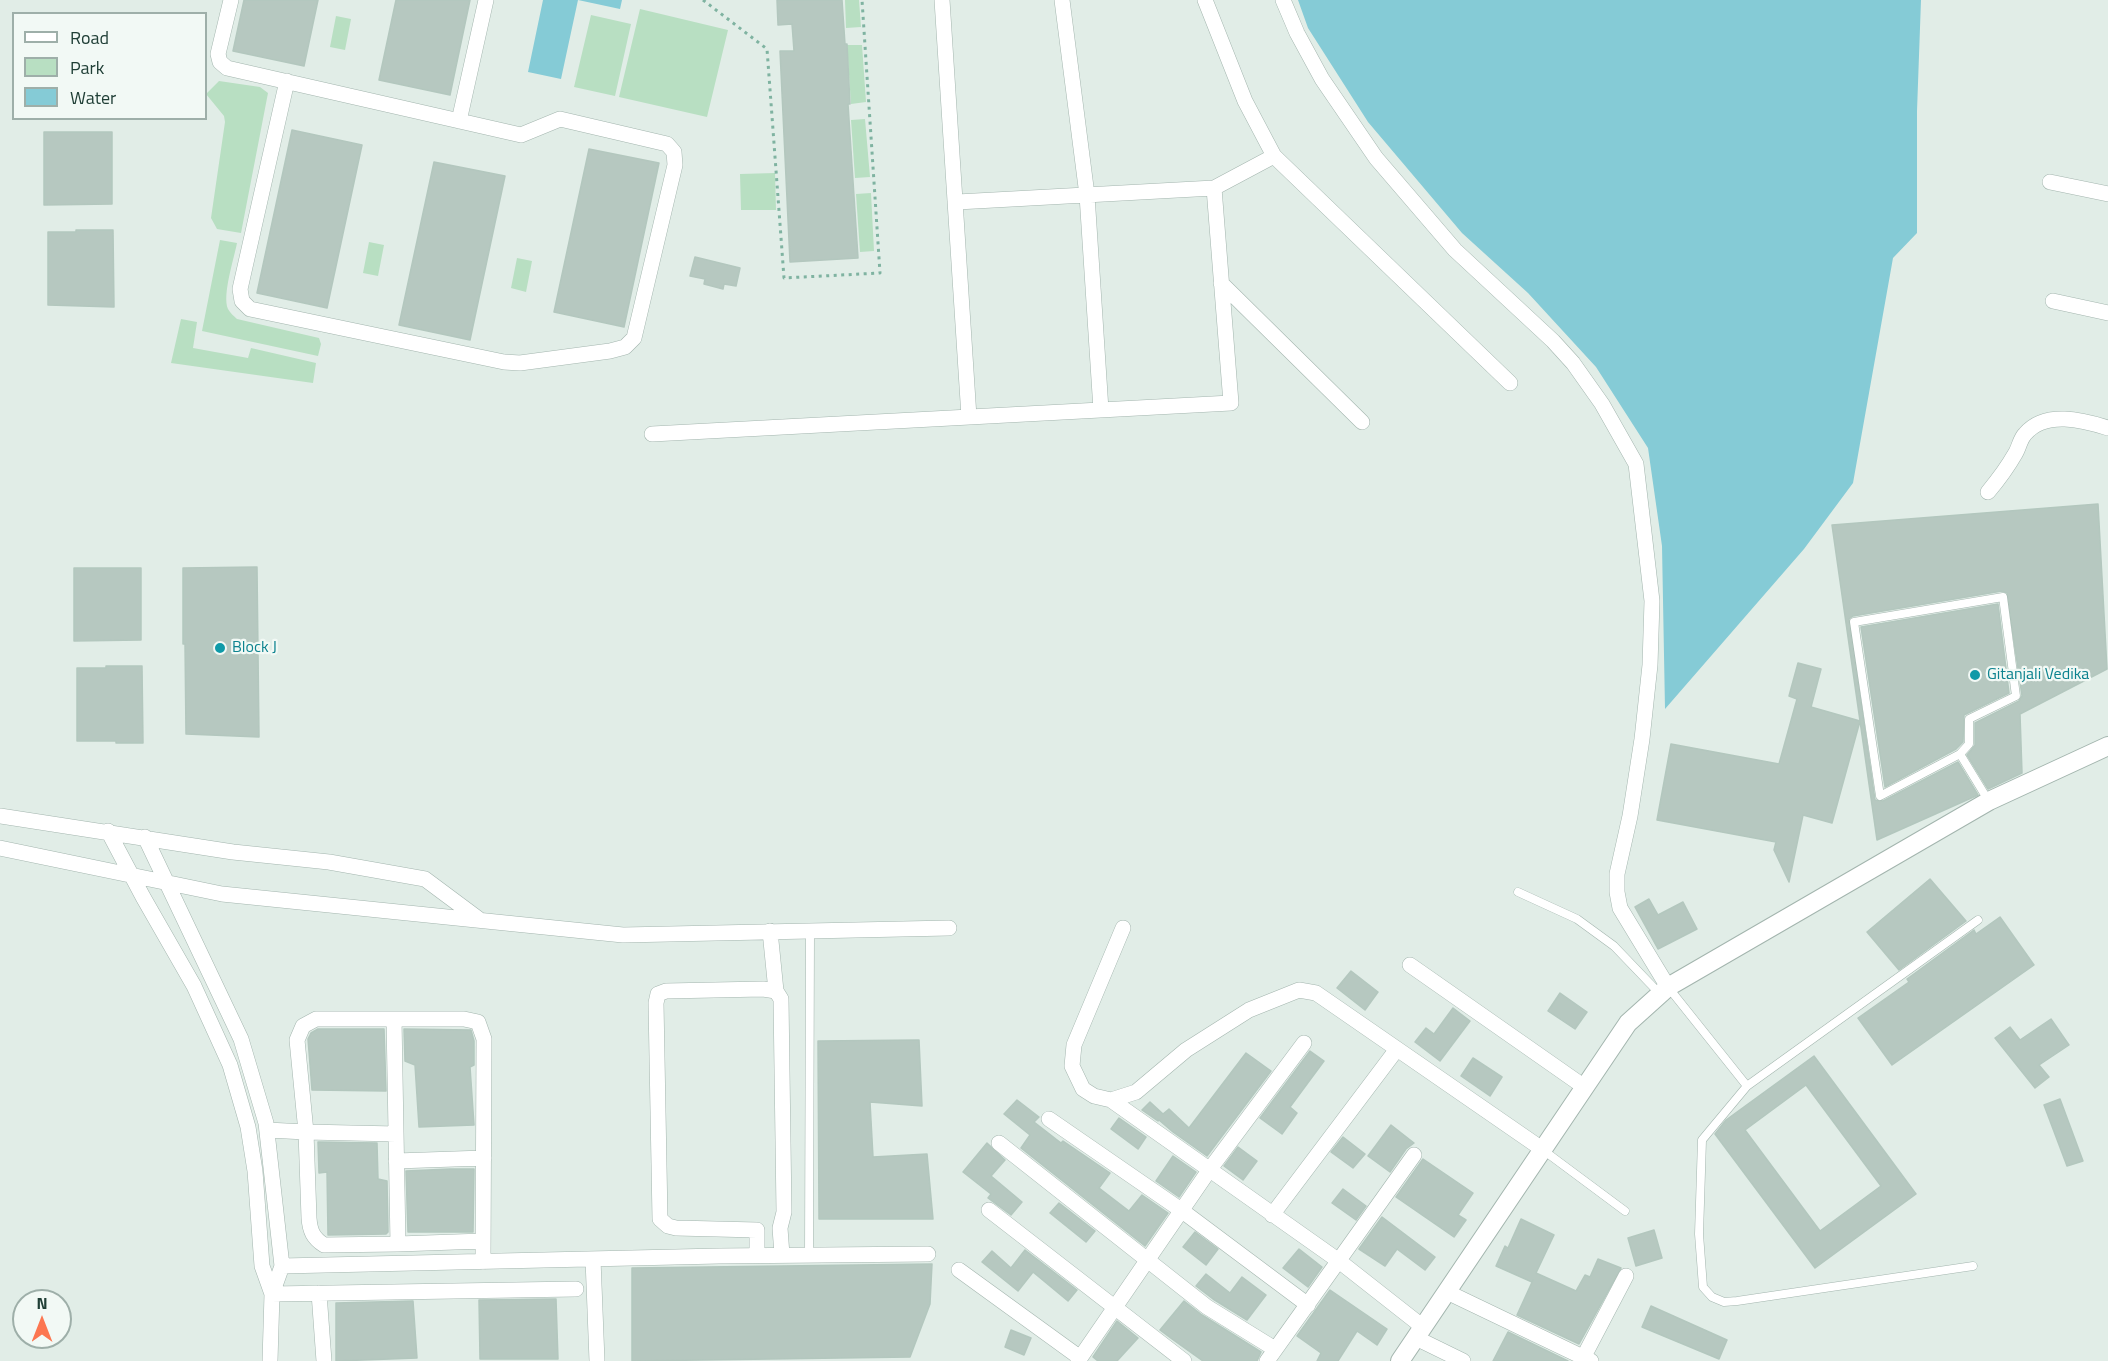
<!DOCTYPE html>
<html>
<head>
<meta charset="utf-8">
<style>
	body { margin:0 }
	#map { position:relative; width:2108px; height:1361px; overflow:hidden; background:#e1ede7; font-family:"Titillium Web",sans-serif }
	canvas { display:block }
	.legend { position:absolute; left:12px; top:12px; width:195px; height:108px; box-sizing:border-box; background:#f2f9f5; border:2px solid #9eafa9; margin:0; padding:8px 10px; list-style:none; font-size:18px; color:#203f36 }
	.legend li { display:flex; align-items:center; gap:12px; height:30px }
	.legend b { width:30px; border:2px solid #9eafa9 }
	.north { position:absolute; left:12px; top:1289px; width:60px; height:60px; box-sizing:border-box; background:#f2f9f5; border:2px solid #9eafa9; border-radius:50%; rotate:0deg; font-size:16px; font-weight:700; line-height:24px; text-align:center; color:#203f36 }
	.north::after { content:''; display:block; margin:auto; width:21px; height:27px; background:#fc7650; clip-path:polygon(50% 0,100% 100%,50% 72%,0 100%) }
</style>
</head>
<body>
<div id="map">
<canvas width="2108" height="1361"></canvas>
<ul class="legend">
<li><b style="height:8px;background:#fff"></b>Road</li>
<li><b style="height:16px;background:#b8dfc2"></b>Park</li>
<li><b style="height:16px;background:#85cbd6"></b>Water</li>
</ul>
<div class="north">N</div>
</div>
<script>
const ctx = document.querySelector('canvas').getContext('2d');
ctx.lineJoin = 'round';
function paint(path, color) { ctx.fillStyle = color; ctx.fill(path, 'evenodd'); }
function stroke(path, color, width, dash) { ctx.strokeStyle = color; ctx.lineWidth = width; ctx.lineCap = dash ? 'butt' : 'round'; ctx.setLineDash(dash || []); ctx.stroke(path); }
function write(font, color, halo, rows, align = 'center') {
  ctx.font = font + ' "Titillium Web",sans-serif'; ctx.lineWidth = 4.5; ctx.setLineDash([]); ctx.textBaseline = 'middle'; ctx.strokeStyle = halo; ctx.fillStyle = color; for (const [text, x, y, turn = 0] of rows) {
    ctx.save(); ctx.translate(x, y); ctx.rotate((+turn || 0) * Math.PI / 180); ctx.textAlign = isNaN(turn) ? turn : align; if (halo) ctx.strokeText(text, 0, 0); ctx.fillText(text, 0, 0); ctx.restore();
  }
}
const green = new Path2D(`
	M845 0H859L861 27 846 28Z
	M640 9 728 30 707 117 619 97Z
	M591 15 631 24 615 96 574 87Z
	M336 16 351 19 345 50 330 47Z
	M862 45 866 102 851 104 847 45Z
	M219 81 260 87 268 93 241 233 217 229 211 218 225 122 224 116 206 94Z
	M865 119 870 177 855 178 851 120Z
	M775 173 776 210H741L740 174Z
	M871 193 874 251 860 252 856 194Z
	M220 240 237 243C234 259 222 295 228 309 230 313 234 316 237 319L319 338 321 344 318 356 202 331Z
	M369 242 384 245 378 276 363 273Z
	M517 258 532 261 526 292 511 288Z
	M181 319 197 322 193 348 248 358 251 348 316 363 313 383 171 363Z`);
const water = new Path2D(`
	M543 0H622L620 9 578 0 561 79 528 72Z
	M1298 0H1921L1917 111V233L1893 258 1853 483 1804 549 1665 709 1662 546 1648 448 1596 367 1528 293 1462 233 1368 122 1308 28Z`);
const building = new Path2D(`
	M244 0H318L304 66 233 51Z
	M396 0H470L450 95 379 80Z
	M777 0H842L845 44H847L850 104H848L858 258 790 262 780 51H794L792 24 778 25Z
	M292 130 362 145 327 308 257 293Z
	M44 132H112V204L44 205Z
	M589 149 659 163 624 327 554 312Z
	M434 162 505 176 470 340 399 325Z
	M76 230H113L114 307 48 305V232H76Z
	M695 257 740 268 736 286 724 284 723 289 704 284 705 279 690 276Z
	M2098 504 2107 669 2020 714 2022 773 1988 789 1967 755 1975 745V723L2019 701 2022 696 2007 593 2002 591 1853 616 1849 619 1875 800 1883 801 1958 762 1978 795 1877 840 1832 525Z
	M257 567 259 737 186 734 185 644H183V568Z
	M74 568H141V640L74 641Z
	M1998 604 2009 693 1964 715 1963 742 1956 749 1885 787 1861 627Z
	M1798 663 1821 669 1811 707 1860 721 1832 823 1803 815 1789 882 1774 850 1776 842 1657 820 1671 744 1779 764 1797 699 1789 696Z
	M106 666H142L143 743H116V741H77V668H106Z
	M1930 879 1966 921 1899 970 1867 932Z
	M1649 899 1658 915 1683 902 1697 929 1658 949 1635 907Z
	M2000 917 2034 965 1892 1065 1858 1018 1909 982 1907 979 1974 930 1976 934Z
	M1351 971 1378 992 1365 1010 1337 988Z
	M1560 993 1587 1012 1575 1029 1548 1011Z
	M1453 1008 1470 1021 1440 1061 1415 1042 1426 1028 1434 1034Z
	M2051 1019 2069 1045 2039 1065 2049 1077 2035 1088 1995 1038 2010 1027 2020 1040Z
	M318 1029H384L386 1091 312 1090 308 1039 311 1033Z
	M404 1029 471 1030 474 1041V1065L470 1067 474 1125 419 1127 415 1065 405 1061Z
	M919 1040 922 1106 870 1102 873 1157 927 1154 933 1219H819L818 1041Z
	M1310 1051 1324 1061 1290 1107 1297 1113 1282 1134 1260 1118Z
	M1246 1053 1271 1071 1207 1156 1173 1132 1159 1120 1158 1121 1142 1110 1150 1102 1163 1114 1169 1109 1189 1128Z
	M1814 1056 1916 1194 1815 1268 1715 1134 1726 1120ZM1806 1085 1881 1186 1820 1231 1745 1130Z
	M1473 1058 1502 1077 1490 1096 1461 1076Z
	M2060 1099 2083 1161 2067 1166 2044 1105Z
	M1017 1100 1039 1117 1034 1122 1061 1143 1063 1141 1110 1173 1099 1188 1129 1211 1142 1195 1168 1213 1145 1246 1021 1148 1030 1135 1004 1114Z
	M1119 1118 1146 1137 1138 1149 1111 1129Z
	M1391 1125 1414 1143 1406 1149 1390 1172 1368 1156Z
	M1343 1137 1365 1154 1353 1168 1331 1152Z
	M318 1142 377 1143 378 1179 387 1181 388 1232 386 1234 328 1235 327 1172 319 1173Z
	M987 1143 1005 1160 991 1176 1022 1202 1011 1215 988 1198 991 1194 963 1172Z
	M1238 1147 1257 1161 1243 1180 1224 1166Z
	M1173 1156 1196 1172 1179 1197 1156 1181Z
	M1423 1159 1473 1193 1458 1215 1466 1220 1454 1237 1396 1197Z
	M450 1169H474L473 1232H408L406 1171Z
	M1343 1189 1366 1206 1356 1220 1332 1203Z
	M1059 1203 1095 1231 1086 1242 1050 1213Z
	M1382 1217 1435 1257 1425 1270 1397 1249 1385 1266 1359 1249Z
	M1521 1219 1554 1235 1536 1273 1576 1291 1585 1275 1590 1277 1598 1259 1621 1268 1579 1344 1517 1315 1533 1280 1532 1282 1496 1266 1505 1246 1508 1248Z
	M1654 1230 1662 1258 1636 1266 1628 1238Z
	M1195 1232 1218 1249 1206 1265 1183 1247Z
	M1299 1249 1322 1267 1308 1287 1283 1268Z
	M1025 1250 1077 1290 1068 1301 1033 1272 1018 1291 982 1262 992 1251 1011 1268Z
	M932 1264 930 1304 910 1357 632 1361V1268Z
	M1206 1274 1230 1293 1242 1277 1266 1295 1247 1320 1213 1299 1196 1286Z
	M1330 1290 1387 1329 1377 1345 1357 1331 1338 1361H1317L1321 1353 1297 1336Z
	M556 1299 558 1359H480L479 1300Z
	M413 1301 417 1358 336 1361V1303Z
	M1184 1301 1202 1315 1261 1352 1257 1361H1203L1172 1339 1160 1330Z
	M1651 1306 1727 1340 1719 1359 1642 1327Z
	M1117 1321 1138 1338 1117 1361H1098L1093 1357Z
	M1011 1330 1031 1338 1024 1355 1005 1347Z
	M1508 1332 1568 1361H1493Z`);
const path = new Path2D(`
	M703 0 767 49 784 278 880 273 862 0`);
const service = new Path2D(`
	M1960 754 1880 796 1854 622 2003 597 2016 696 1969 719V744L1960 754 1988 800
	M1518 892 1577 919 1614 946 1660 994
	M1668 987 1747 1086 1702 1140 1699 1234 1703 1287 1712 1297 1724 1302 1737 1301 1973 1266
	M1747 1086 1978 920
	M1543 1150 1625 1211
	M809 1255 810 931`);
const minor = new Path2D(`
	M231 0 218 54 220 62 227 68 521 135 560 119 667 144 674 152 675 165 634 338 625 347 610 351 520 363 504 362 250 309 242 301 240 289 287 81
	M942 0 969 417
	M1062 0 1087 195 1101 410
	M1283 0 1297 33 1322 79 1376 158 1455 250 1553 341 1573 363 1602 404 1636 464 1652 601 1650 665 1642 739 1630 816 1617 874V892L1620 908 1668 987
	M459 121 486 0
	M1274 156 1510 383
	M2050 182 2108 194
	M957 202 1214 188 1274 156 1245 101 1205 0
	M1221 283 1362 422
	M2053 301 2108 313
	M652 434 1231 403 1214 188
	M1988 492C1998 480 2007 468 2015 454 2019 448 2020 439 2025 434 2045 410 2083 420 2108 428
	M0 816 233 852 329 862 425 879 480 920
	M108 831 143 897 194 986 230 1065 248 1127 255 1171 262 1266 272 1294 270 1361
	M145 837 241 1039 266 1123 282 1266 272 1294
	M0 848 222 894 623 935 949 928
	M1123 928 1074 1045 1072 1066 1083 1089 1094 1096 1111 1100 1136 1092 1186 1050 1249 1010 1299 990 1316 993 1542 1149
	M770 931 776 991
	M1410 965 1583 1086
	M394 1019 398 1244 324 1245C313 1238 310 1231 309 1218L306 1132 396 1134
	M1111 1100 1339 1261 1423 1327
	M1049 1119 1181 1210 1308 1305
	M267 1130 306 1132 297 1040 303 1026 316 1019H464L478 1022 484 1039 483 1262
	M999 1143 1207 1307 1275 1349
	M396 1161 484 1158
	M989 1210 1184 1361
	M1272 1215 1397 1049
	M398 1244 483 1241
	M757 1255V1230L676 1228 668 1226 660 1219 656 1003 658 994 666 991 763 989 776 991 781 999 784 1212 780 1228 782 1255
	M593 1259 597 1361
	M282 1266 719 1256 928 1254
	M959 1270 1079 1357
	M1447 1292 1591 1361
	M319 1293 324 1361
	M272 1294 576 1289
	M1416 1338 1463 1361
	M1583 1358 1626 1276
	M1078 1361 1210 1169 1304 1043
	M1267 1361 1414 1155`);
const tertiary = new Path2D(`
	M1400 1361 1628 1023 1668 987 1989 801 2108 746`);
const markers = [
	[220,648,6,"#0f9aa8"],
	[1975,675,6,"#0f9aa8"]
];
const cultureNames = [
	["Block J",232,648],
	["Gitanjali Vedika",1987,675]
];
paint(green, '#b8dfc2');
paint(water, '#85cbd6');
paint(building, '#b6c8c0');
stroke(building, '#b3c7be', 1.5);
stroke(service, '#a3b5ae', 9);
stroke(minor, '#a3b5ae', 16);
stroke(tertiary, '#a3b5ae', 20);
stroke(path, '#7fb3a1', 3, [3, 4.5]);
stroke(service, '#fff', 8);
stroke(minor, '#fff', 15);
stroke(tertiary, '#fff', 18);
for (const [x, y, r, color] of markers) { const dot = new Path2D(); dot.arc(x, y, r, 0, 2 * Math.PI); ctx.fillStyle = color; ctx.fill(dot); stroke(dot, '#f2f9f5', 2); }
write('16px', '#0d838f', '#f2f9f5', cultureNames, 'left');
</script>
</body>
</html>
